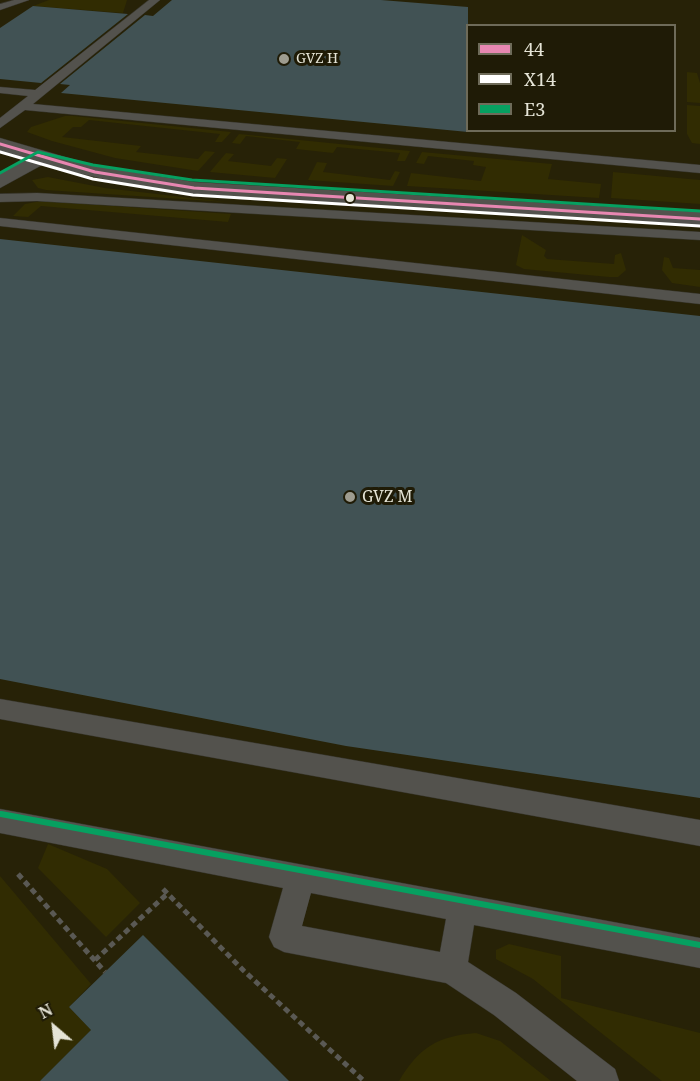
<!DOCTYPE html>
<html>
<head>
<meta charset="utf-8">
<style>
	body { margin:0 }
	#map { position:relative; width:700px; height:1081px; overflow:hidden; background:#19170c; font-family:"Noto Serif",serif }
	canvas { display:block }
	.legend { position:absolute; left:466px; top:24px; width:210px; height:108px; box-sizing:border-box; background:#1f1b06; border:2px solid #6e6b59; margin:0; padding:8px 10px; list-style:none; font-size:18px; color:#e5e4d6 }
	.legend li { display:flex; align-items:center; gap:12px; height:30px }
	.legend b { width:30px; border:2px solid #6e6b59 }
	.north { position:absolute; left:24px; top:997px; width:60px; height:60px; -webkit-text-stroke:4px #1f1b06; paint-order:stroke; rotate:332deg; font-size:16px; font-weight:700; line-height:24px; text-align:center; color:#e5e4d6 }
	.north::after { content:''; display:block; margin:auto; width:21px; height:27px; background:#e5e4d6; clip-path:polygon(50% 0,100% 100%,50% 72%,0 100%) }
</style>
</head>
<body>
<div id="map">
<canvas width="700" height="1081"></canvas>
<ul class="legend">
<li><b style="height:8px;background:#e787b1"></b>44</li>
<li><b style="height:8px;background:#fff"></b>X14</li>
<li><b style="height:8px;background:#06a060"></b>E3</li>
</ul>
<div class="north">N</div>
</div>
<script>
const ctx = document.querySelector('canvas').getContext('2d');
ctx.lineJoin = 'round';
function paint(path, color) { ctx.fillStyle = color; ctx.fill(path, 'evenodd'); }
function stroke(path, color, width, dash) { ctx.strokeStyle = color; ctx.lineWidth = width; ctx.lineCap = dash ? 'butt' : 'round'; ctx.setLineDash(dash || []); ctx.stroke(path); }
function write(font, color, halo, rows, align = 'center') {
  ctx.font = font + ' "Noto Serif",serif'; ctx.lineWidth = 6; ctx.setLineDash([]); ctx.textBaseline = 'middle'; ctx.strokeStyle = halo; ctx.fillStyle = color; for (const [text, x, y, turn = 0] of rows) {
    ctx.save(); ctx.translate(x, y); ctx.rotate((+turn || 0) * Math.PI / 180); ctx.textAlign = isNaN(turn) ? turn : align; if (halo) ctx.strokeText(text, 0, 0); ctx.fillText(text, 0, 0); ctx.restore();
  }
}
const built = new Path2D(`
	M0 0H700V1081H0ZM468 26H674V130H468Z`);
const green = new Path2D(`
	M49 0H127L123 13 33 6Z
	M687 72 697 73 700 83V103L687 102Z
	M687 105 700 106V144L692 143 687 134Z
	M65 116H73L231 132 222 142H215L220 134 89 120 81 127H73L62 137 141 146 136 152 198 159 205 151 215 152 198 171 115 158 52 141 27 132 31 127Z
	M239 134 410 151 405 161H397L400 153 337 147 333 153 296 149 300 142 246 136 240 144 232 143Z
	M422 152 552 164 548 179 601 184 599 198 407 186 411 173 481 181 486 167 473 165 474 161 428 156 424 164 416 163Z
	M226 153 234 154 228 161 271 166 277 158 287 159 275 178 210 172Z
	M317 162 327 163 323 172 390 180 395 171 400 172 393 186 308 180Z
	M613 172 700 180V204L611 198Z
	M48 177 105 188 226 202 46 190 38 188 32 180Z
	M41 201 231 214 228 222 41 206 28 217 13 216 25 204Z
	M522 235 546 250 544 256 547 259 614 264 615 255 621 253 626 270 618 277H609L524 269 516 265Z
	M664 257 669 258 673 268 700 270V287L672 283 662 270Z
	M48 844 107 869 140 903 106 937 38 868Z
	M0 876 91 984 69 1007 91 1030 40 1081H0Z
	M509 944 561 956V998L700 1033V1081H662L533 979 496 959V950Z
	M476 1033 500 1041 551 1081H399C419 1048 437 1036 476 1033Z`);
const building = new Path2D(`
	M172 0H381L468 7V132L61 93 70 85 60 84 145 15 153 16Z
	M33 6 128 14 41 83 0 79V28Z
	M0 239 700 316V798L346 746 0 679Z
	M143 935 289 1081H40L91 1030 69 1007Z`);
const path = new Path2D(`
	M18 874 105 972
	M163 889 244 971 364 1081
	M95 960 167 894`);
const service = new Path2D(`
	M14 0H29L0 10V4Z
	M149 0H160L33 104 700 165V173L25 110 0 128V118L28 96 0 93V87L35 90Z
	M37 193 700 232V240L37 201 0 202V194Z
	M0 218 700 294V304L0 226Z
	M0 699 700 820V846L0 719Z
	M0 809 700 938V968L474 925 468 962 516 993 615 1069 619 1081H577L494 1015 446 983 284 952 274 947 269 937 283 888 0 833ZM311 893 446 919 440 952 302 926Z`);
const minor = new Path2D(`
	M0 138 96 166 194 182 700 212V226L243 199 144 188 42 165 0 188V173L24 159 0 151Z`);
const bus1 = new Path2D(`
	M0 144 95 172 194 188 700 219`);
const bus2 = new Path2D(`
	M0 152 93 179 193 195 700 226`);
const bus3Far1 = new Path2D(`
	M0 173 38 152 93 165 192 180 700 211`);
const bus3 = new Path2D(`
	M1 814 700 945`);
const markers = [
	[284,59,6,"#9e9c8f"],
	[350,198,5,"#e5e4d6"],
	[350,497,6,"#9e9c8f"]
];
const farPoinames = [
	["GVZ H",296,59]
];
const poiNames = [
	["GVZ M",362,497]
];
paint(built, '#272207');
paint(green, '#312c02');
paint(building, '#415254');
stroke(service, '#353329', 1);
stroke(minor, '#353329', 1);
stroke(path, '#5a5954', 5, [6, 4]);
paint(service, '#53524d');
paint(minor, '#53524d');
stroke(bus1, '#e787b1', 3);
stroke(bus2, '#fff', 3);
stroke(bus3Far1, '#06a060', 3);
stroke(bus3, '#06a060', 6);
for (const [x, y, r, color] of markers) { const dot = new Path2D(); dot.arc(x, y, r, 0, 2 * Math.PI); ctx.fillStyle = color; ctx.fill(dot); stroke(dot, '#1f1b06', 2); }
write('14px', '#e5e4d6', '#1f1b06', farPoinames, 'left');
write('16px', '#e5e4d6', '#1f1b06', poiNames, 'left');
</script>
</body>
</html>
